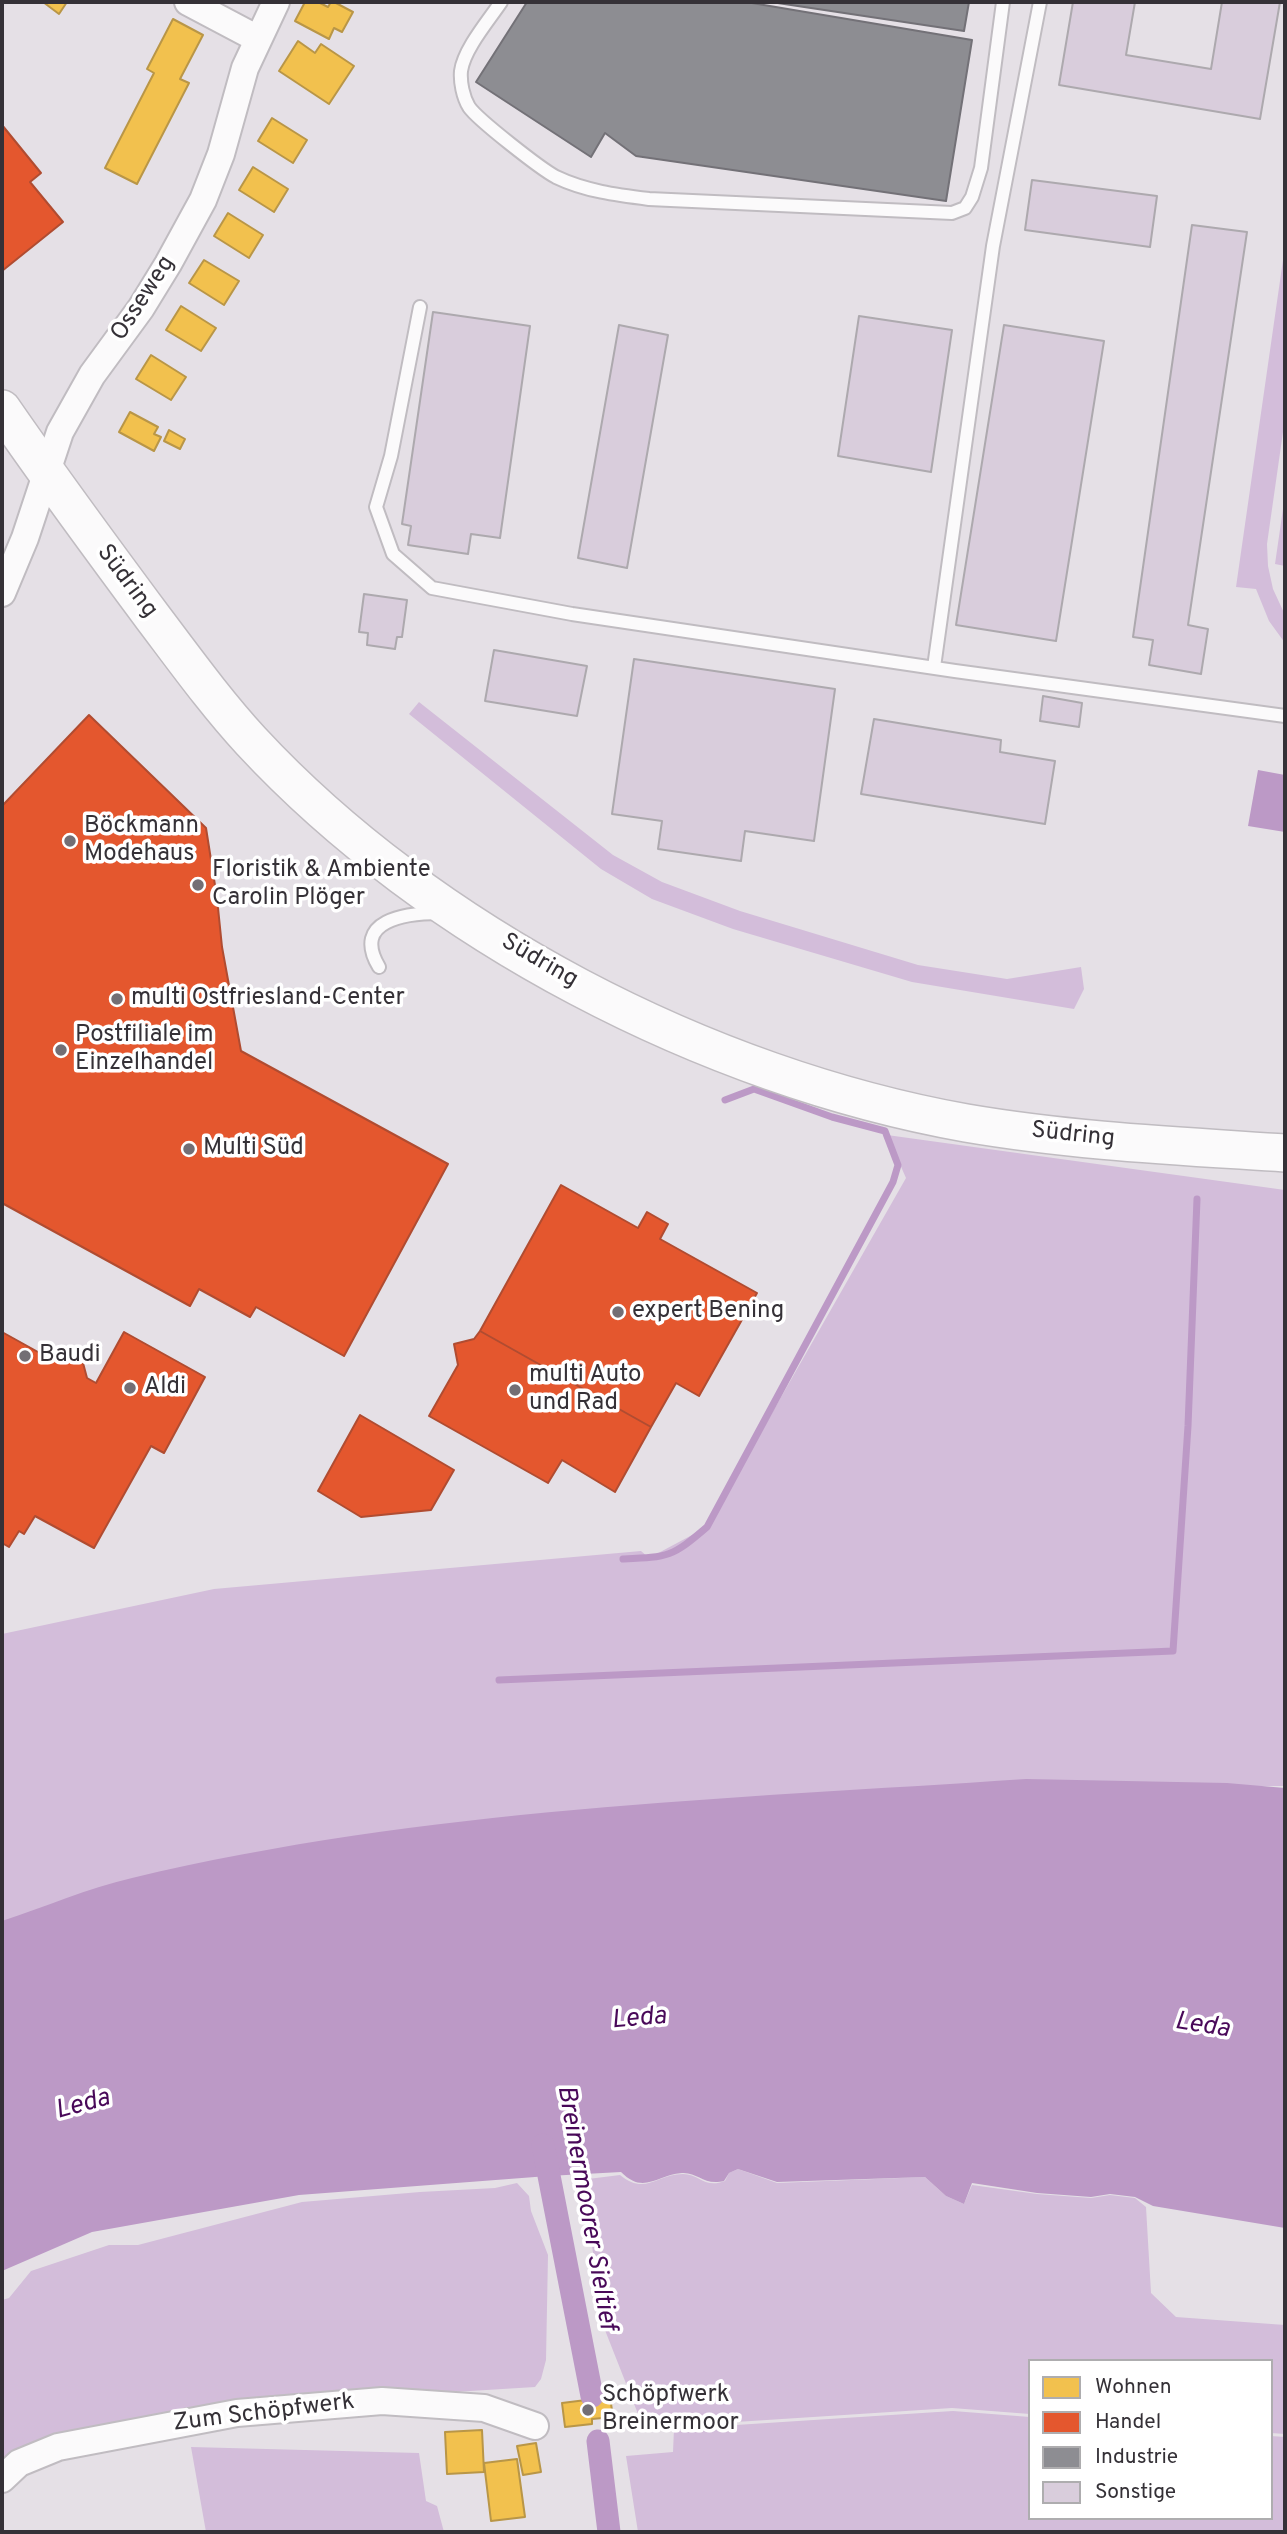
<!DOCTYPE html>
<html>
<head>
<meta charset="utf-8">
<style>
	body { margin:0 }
	#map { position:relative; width:1287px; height:2534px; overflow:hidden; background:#e5e0e6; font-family:Overpass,sans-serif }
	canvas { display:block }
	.frame { position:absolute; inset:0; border:4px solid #353137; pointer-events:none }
	.legend { position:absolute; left:1028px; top:2359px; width:245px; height:161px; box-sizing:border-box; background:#fff; border:2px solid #aeadaf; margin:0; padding:9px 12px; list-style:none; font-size:21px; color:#353137 }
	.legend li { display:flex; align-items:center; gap:14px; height:35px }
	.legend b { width:35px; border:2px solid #aeadaf }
</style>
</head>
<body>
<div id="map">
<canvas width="1287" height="2534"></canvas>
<div class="frame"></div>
<ul class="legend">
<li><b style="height:19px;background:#f2c14e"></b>Wohnen</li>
<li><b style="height:19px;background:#e4572e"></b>Handel</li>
<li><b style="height:19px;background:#8d8d92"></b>Industrie</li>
<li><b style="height:19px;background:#d9cddc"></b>Sonstige</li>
</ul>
</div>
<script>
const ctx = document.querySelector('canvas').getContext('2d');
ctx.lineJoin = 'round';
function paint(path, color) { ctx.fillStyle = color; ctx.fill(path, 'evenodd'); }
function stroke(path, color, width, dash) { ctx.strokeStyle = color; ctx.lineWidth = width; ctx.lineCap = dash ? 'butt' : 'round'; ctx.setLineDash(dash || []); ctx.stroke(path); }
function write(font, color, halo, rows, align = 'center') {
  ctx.font = font + ' Overpass,sans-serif'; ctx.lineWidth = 7; ctx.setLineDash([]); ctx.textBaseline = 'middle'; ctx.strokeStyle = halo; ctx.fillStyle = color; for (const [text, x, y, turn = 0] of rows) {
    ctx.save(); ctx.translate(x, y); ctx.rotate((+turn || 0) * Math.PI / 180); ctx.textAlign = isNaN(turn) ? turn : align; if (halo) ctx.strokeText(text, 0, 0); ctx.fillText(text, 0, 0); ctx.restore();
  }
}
const green = new Path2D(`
	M1285 246V418L1267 544 1268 566 1273 589 1285 615V643L1269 621 1256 589 1236 587Z
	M1285 495V566L1275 564Z
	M419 702 613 855 662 882 740 911 918 965 1007 979 1081 967 1084 989 1074 1009 912 982 733 929 652 899 601 869 409 714Z
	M887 1135 1285 1190V1786H1093L2 1938V1634L214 1589 641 1551 649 1558 707 1527 906 1178Z
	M738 2169 777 2183 925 2177 946 2196 964 2204 972 2185 1037 2194 1091 2198 1110 2195 1135 2198 1146 2207 1151 2293 1176 2317 1285 2325V2434L1271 2433V2361H1030V2414L952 2408 674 2426 640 2419 601 2320 586 2195 588 2179 620 2175C645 2196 657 2174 683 2174 700 2174 704 2189 725 2181L729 2173Z
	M517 2183 529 2196 531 2211 548 2255 546 2360 541 2379 535 2387 227 2406 2 2472V2300L9 2298 31 2271 109 2245H138L302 2202 420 2192 495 2188Z
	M953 2411 1030 2417V2518H1271V2436L1285 2437V2532H638L626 2456 673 2452 674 2429Z
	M191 2447 419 2453 426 2501 437 2506 444 2532H206Z`);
const water = new Path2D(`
	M1258 770 1285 775V832L1248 826Z
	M1026 1779 1227 1783 1285 1788V2228L1153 2206 1135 2197 1110 2194 1091 2197 1037 2193 972 2183 964 2204 946 2196 925 2177 777 2182 738 2169 729 2173 724 2181C704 2186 698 2172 682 2173 656 2175 644 2195 621 2172L548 2176 299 2195 92 2232 2 2271V1921C45 1907 88 1888 132 1878 424 1808 728 1799 1026 1779Z`);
const homes = new Path2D(`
	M43 2H67L59 14Z
	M305 2H318L328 7 331 2H334L353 12 342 32 334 28 329 39 295 21Z
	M173 19 203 35 180 79 189 83 137 184 105 168 154 73 147 69Z
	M298 41 315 53 321 44 354 66 329 104 279 71Z
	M272 118 307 140 293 163 258 141Z
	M253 167 288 189 274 212 239 190Z
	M228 213 263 235 249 258 214 236Z
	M204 260 239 281 224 305 189 283Z
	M181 306 216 328 201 351 166 330Z
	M151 355 186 377 171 400 136 379Z
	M130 412 158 427 154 434 161 437 154 451 119 432Z
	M169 430 185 439 180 449 164 441Z
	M610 2397 613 2417 592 2419V2424L565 2427 562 2403Z
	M482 2430 484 2472 447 2474 445 2432Z
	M536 2443 541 2472 523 2475 517 2446Z
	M517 2459 525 2517 491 2521 484 2463Z`);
const shops = new Path2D(`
	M2 125 41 173 30 182 63 222 2 271Z
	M89 715 206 828 217 898 222 947 241 1051 448 1164 344 1356 256 1307 250 1317 199 1289 190 1306 2 1203V806Z
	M561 1185 638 1228 647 1212 668 1224 660 1239 757 1293 699 1396 676 1383 651 1427 480 1331Z
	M480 1331 651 1427 615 1492 562 1460 548 1483 429 1416 458 1365 454 1344 474 1339Z
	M2 1332 47 1357 79 1348 87 1378 96 1383 124 1332 205 1377 164 1453 151 1446 94 1548 35 1516 24 1534 19 1531 9 1547 2 1543Z
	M360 1415 454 1470 431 1510 361 1517 318 1491Z`);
const industry = new Path2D(`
	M527 2H746L972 40 946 201 636 156 605 133 591 157 476 82Z
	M771 2H969L964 31Z`);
const stream = new Path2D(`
	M623 1559C669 1557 672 1557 707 1527L893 1182 898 1165 885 1131 832 1117 754 1089 725 1100
	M499 1680 1173 1651 1188 1426 1197 1199`);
const canal = new Path2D(`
	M543 2145 592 2396
	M598 2441 609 2532`);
const building = new Path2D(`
	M1073 2H1135L1126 55 1211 69 1222 2H1280L1260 119 1059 85Z
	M1032 180 1157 196 1150 247 1025 230Z
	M1192 225 1247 232 1188 625 1208 629 1201 674 1149 665 1153 640 1133 637Z
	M433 312 530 326 500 538 471 534 468 554 408 545 411 526 402 524Z
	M859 316 952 330 931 472 838 456Z
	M619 325 668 335 627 568 578 558Z
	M1004 325 1104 341 1056 641 956 625Z
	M364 594 407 600 402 637H397L395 649 367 645 368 633 359 632Z
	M494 650 587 666 577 716 485 701Z
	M634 659 835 689 814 841 745 831 741 861 658 849 662 821 612 814Z
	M1043 696 1082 703 1079 727 1040 721Z
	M874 719 1001 740 1000 752 1055 761 1045 824 861 794Z`);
const lane = new Path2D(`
	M501 2C489 20 464 49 461 71 460 82 463 97 469 107 478 120 541 169 556 177 585 191 617 195 649 199L952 213 965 208 972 197 981 168 1003 2
	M420 307 391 456 376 507 393 554 432 588 572 614 955 671 1285 716
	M934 667 993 246 1040 2
	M379 967C351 920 406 913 440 913`);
const street = new Path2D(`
	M188 2 258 39
	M2 593 25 538 60 432 92 375 141 308 168 264 203 200 221 154 245 68 276 2
	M2 2479 19 2463 58 2447 237 2413 382 2401 484 2408 535 2426`);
const secondary = new Path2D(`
	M2 409C51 480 102 549 154 619 185 660 216 703 251 741 430 934 708 1077 966 1123 1071 1141 1179 1146 1285 1153`);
const markers = [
	[70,841,7,"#736e74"],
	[198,885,7,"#736e74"],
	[117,999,7,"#736e74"],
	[61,1050,7,"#736e74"],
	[189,1149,7,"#736e74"],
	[618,1312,7,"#736e74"],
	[25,1356,7,"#736e74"],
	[130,1388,7,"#736e74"],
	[515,1390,7,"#736e74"],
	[588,2410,7,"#736e74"]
];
const streetNames = [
	["Osseweg",144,299,-57],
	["Südring",126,582,53],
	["Südring",539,962,30],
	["Südring",1073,1136,6],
	["Zum Schöpfwerk",264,2414,-7]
];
const poiNames = [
	["Böckmann",84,827],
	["Modehaus",84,855],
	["Floristik & Ambiente",212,871],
	["Carolin Plöger",212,899],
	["multi Ostfriesland-Center",131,999],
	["Postfiliale im",75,1036],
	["Einzelhandel",75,1064],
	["Multi Süd",203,1149],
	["expert Bening",632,1312],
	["Baudi",39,1356],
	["multi Auto",529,1376],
	["und Rad",529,1404],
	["Aldi",144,1388],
	["Schöpfwerk",602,2396],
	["Breinermoor",602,2424]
];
const waterNames = [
	["Leda",639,2020,-5],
	["Leda",1202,2027,9],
	["Leda",83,2106,-15],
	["Breinermoorer Sieltief",585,2208,80]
];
paint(green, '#d3bdda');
paint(water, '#bc99c6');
paint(homes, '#f2c14e');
stroke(homes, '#b99647', 2);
paint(shops, '#e4572e');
stroke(shops, '#b04c31', 2);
paint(industry, '#8d8d92');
stroke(industry, '#737177', 2);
stroke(stream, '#bc99c6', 7);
stroke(canal, '#bc99c6', 23);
paint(building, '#d9cddc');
stroke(building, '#ada9ae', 2);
stroke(lane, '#c0bcc1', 16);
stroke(street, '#c0bcc1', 30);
stroke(secondary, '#c0bcc1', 40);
stroke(lane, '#fbfafb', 12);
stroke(street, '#fbfafb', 26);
stroke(secondary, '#fbfafb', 37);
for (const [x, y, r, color] of markers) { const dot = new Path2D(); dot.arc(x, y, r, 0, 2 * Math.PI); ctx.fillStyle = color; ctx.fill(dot); stroke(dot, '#fff', 2.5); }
write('24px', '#353137', '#fff', streetNames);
write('24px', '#353137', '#fff', poiNames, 'left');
write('italic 26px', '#490959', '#fff', waterNames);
</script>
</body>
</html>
